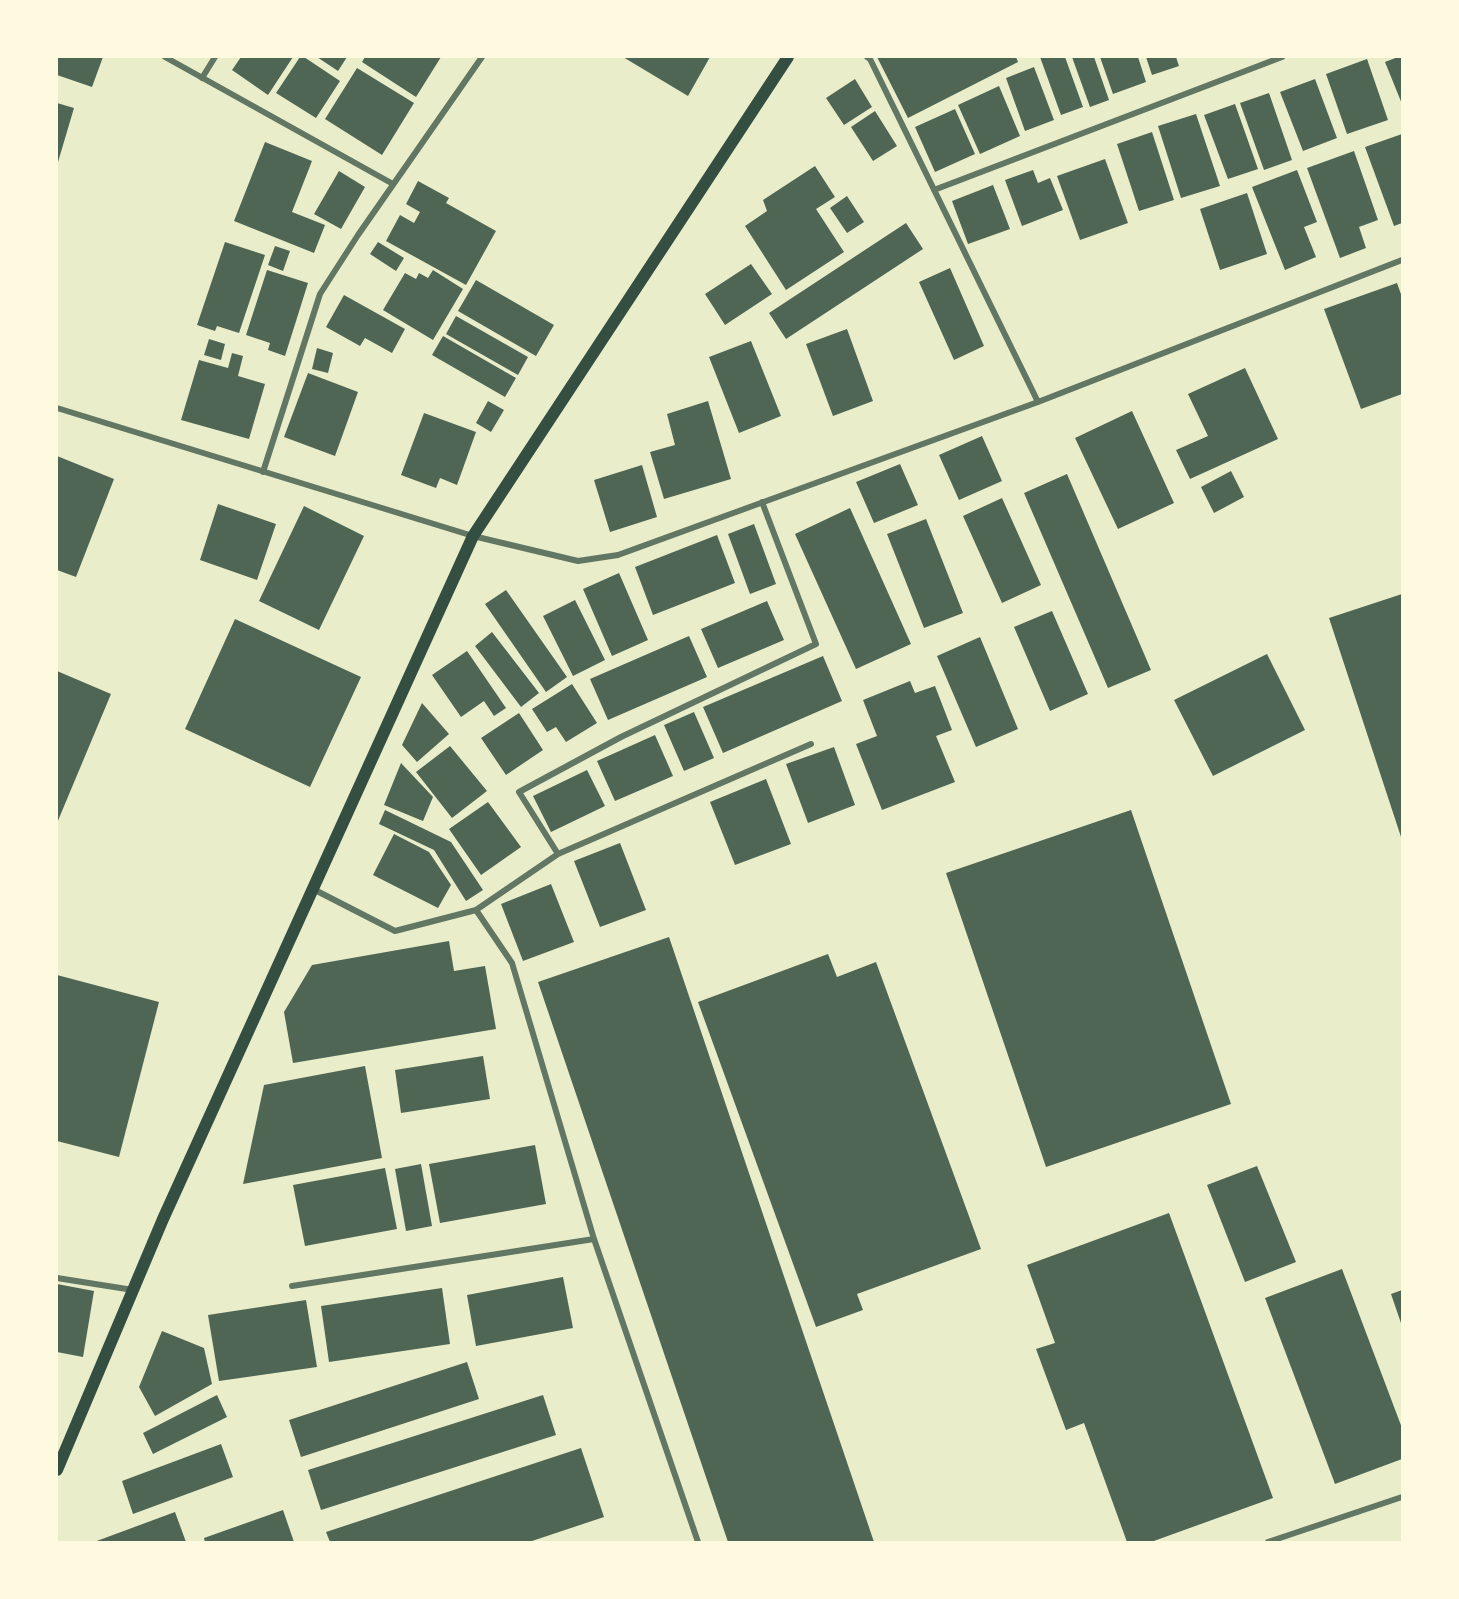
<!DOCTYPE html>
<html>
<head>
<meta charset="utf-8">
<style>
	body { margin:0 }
	#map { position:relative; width:1459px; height:1599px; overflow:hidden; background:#e9edc9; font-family:Lato,sans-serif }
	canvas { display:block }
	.frame { position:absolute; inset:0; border:58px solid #fefae0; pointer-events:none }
</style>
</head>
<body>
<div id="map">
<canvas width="1459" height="1599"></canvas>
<div class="frame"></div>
</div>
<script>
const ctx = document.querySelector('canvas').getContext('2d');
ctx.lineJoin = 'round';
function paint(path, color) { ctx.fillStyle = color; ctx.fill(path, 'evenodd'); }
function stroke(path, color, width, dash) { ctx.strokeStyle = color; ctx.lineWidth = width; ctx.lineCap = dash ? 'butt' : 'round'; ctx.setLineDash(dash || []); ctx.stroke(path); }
const building = new Path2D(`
	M57 57H103L92 87 57 75Z
	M241 57H293L268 95 232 70Z
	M300 57H304L340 81 316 118 276 93Z
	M317 57H347L338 71Z
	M365 57H441L416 97 362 62Z
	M623 57H710L688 96Z
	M877 57H1016L1018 62 908 118Z
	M1040 57H1065L1083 107 1061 115Z
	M1072 57H1094L1109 100 1090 107Z
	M1100 57H1138L1146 82 1113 94Z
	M1146 57H1176L1179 66 1152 75Z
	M1398 57H1402V104L1385 62Z
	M1367 59 1388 120 1347 134 1326 74Z
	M1034 67 1054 120 1025 131 1006 78Z
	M357 68 414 103 382 155 325 119Z
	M855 79 872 107 844 125 826 98Z
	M1315 79 1337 138 1303 151 1280 92Z
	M999 86 1020 136 980 154 958 105Z
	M1269 93 1292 160 1264 170 1240 103Z
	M57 103 74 108 58 162H57Z
	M1235 104 1258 169 1228 179 1204 115Z
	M955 109 975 154 935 172 915 127Z
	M875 111 897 146 873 161 851 127Z
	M1196 114 1220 186 1181 198 1158 126Z
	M1152 132 1174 200 1139 211 1117 144Z
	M1402 134V223L1394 226 1365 147Z
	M265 142 312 161 292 212 325 225 314 253 234 221Z
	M1354 151 1378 220 1359 227 1366 248 1340 258 1307 168Z
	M1105 159 1128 223 1080 240 1057 176Z
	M815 166 835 197 816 209 844 252 786 290 745 226 767 211 763 200Z
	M1033 170 1038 183 1050 178 1063 210 1022 226 1005 180Z
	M1297 170 1317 222 1304 227 1316 257 1285 270 1252 187Z
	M339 171 365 187 341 229 314 214Z
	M418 181 449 198 446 203 496 231 466 285 386 241 400 215 414 223 420 212 406 204Z
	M993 185 1010 229 968 244 952 201Z
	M1247 193 1267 254 1220 270 1200 209Z
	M847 196 864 222 847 233 830 208Z
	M906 223 923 249 786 339 769 313Z
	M225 242 265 255 239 333 217 326 215 331 197 325Z
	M378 242 404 258 396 271 370 254Z
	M275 246 290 251 283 271 268 265Z
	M751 264 772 294 725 325 705 294Z
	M950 268 984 346 954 360 919 282Z
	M267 270 308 283 285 356 268 350 270 343 246 335Z
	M433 270 463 289 433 340 383 310 405 273 416 279 419 273 428 278Z
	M476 280 554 325 536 356 458 311Z
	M1397 283 1402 297V394L1361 409 1324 309Z
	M344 295 405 329 392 353 365 338 360 346 326 327Z
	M456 316 528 357 518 375 446 334Z
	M847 329 873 401 833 416 806 344Z
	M443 336 516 378 505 397 432 355Z
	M209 339 225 344 221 360 204 355Z
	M751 341 781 416 739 433 709 357Z
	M317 348 333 353 328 373 312 369Z
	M232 353 243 356 238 376 265 384 249 439 181 420 199 360 228 368Z
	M1245 368 1278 439 1190 479 1176 450 1208 436 1188 394Z
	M308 373 358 392 335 456 284 437Z
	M488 401 504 410 491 432 476 423Z
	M708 401 731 479 664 499 650 452 675 445 667 414Z
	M1132 411 1174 503 1118 529 1075 438Z
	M424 413 476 432 457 485 440 478 436 488 401 475Z
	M982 436 1002 481 959 500 939 455Z
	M57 456 114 479 76 577 57 570Z
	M900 464 918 505 874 523 856 482Z
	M642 465 657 517 610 532 594 480Z
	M1231 471 1244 497 1214 513 1201 487Z
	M1067 474 1151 670 1108 688 1024 493Z
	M1002 498 1041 585 1002 603 963 516Z
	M218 504 276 524 257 580 200 560Z
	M304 506 364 536 319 630 259 601Z
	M850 508 911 644 856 669 795 534Z
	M926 519 963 613 924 628 887 534Z
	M754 524 776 584 750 594 728 534Z
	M717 535 735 583 653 615 635 567Z
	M619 573 648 640 612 656 583 589Z
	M506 590 567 677 546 692 485 604Z
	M1402 594V840L1329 618Z
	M575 600 605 660 573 676 543 616Z
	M767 601 784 640 718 668 701 629Z
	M1052 611 1088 694 1050 711 1014 627Z
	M235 619 361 677 310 787 185 729Z
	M492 632 539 693 521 707 475 646Z
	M689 636 707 677 608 720 590 679Z
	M980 637 1018 729 976 747 937 656Z
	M467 651 506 708 494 716 484 701 461 717 432 675Z
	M1267 654 1305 730 1213 776 1174 700Z
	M823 656 842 701 723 753 703 707Z
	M57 671 111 694 57 823Z
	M910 681 915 693 935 686 952 730 936 736 955 782 882 810 856 744 877 736 863 700Z
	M572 684 597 723 566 742 556 727 547 732 532 709Z
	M422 703 449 734 417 762 402 745Z
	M694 712 714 758 684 771 664 725Z
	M519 713 543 750 506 775 481 738Z
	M655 735 673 776 615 801 597 761Z
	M450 746 487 791 452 818 416 772Z
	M834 747 855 805 808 823 786 764Z
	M401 763 433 797 423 821 384 805Z
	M587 770 605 806 551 832 533 796Z
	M766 779 791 844 735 865 710 802Z
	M488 802 521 847 481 875 449 829Z
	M385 810 451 842 483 890 466 901 434 850 379 824Z
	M1131 810 1231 1104 1046 1167 946 873Z
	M394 834 429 852 451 885 438 908 373 875Z
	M620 843 646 910 600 927 574 861Z
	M551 884 574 942 523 961 501 904Z
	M669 937 874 1542H728L538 982Z
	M449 941 454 971 485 966 496 1029 293 1063 284 1012 312 965Z
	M828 954 837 977 876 962 981 1249 857 1294 863 1310 816 1327 698 1002Z
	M57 975 159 1002 119 1157 57 1141Z
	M483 1056 490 1099 401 1113 395 1070Z
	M365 1066 382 1158 243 1184 264 1085Z
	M535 1145 546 1204 440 1223 429 1164Z
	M421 1164 432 1226 406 1231 395 1169Z
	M1257 1166 1296 1262 1245 1282 1207 1185Z
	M385 1168 397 1229 305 1246 293 1185Z
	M1169 1213 1273 1498 1151 1542H1127L1084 1423 1066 1430 1036 1349 1055 1343 1027 1265Z
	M1342 1269 1402 1428V1459L1335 1484 1265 1298Z
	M563 1277 573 1328 476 1346 467 1295Z
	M57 1284 94 1291 83 1357 57 1352Z
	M442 1288 450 1344 329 1362 321 1306Z
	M1402 1290V1326L1391 1294Z
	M306 1300 317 1367 219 1381 208 1315Z
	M162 1331 204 1348 212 1384 155 1416 139 1387Z
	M467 1362 479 1399 301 1457 289 1420Z
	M217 1395 227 1417 153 1454 143 1433Z
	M543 1395 556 1435 321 1510 308 1470Z
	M221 1444 233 1477 133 1514 122 1481Z
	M581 1448 604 1517 529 1542H330L326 1532Z
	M283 1510 294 1542H205L204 1538Z
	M175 1512 186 1542H94Z`);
const minor = new Path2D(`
	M165 57 393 184
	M867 57 870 59 1038 402
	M202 78 215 57
	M934 190 1282 57
	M57 408 473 536 578 561 618 555 1038 402 1402 260
	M263 472 320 294 358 235 482 57
	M558 854 519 792 621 737 816 644 762 502
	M313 889 395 931 476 910 558 854 811 744
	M476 910 512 963 594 1239 698 1542
	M57 1278 133 1290
	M292 1286 594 1239
	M1268 1542 1402 1497`);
const secondary = new Path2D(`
	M57 1470 163 1219 473 536 788 57`);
paint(building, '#4f6655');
stroke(minor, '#617663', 6);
stroke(secondary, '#344e41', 12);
</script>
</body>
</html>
